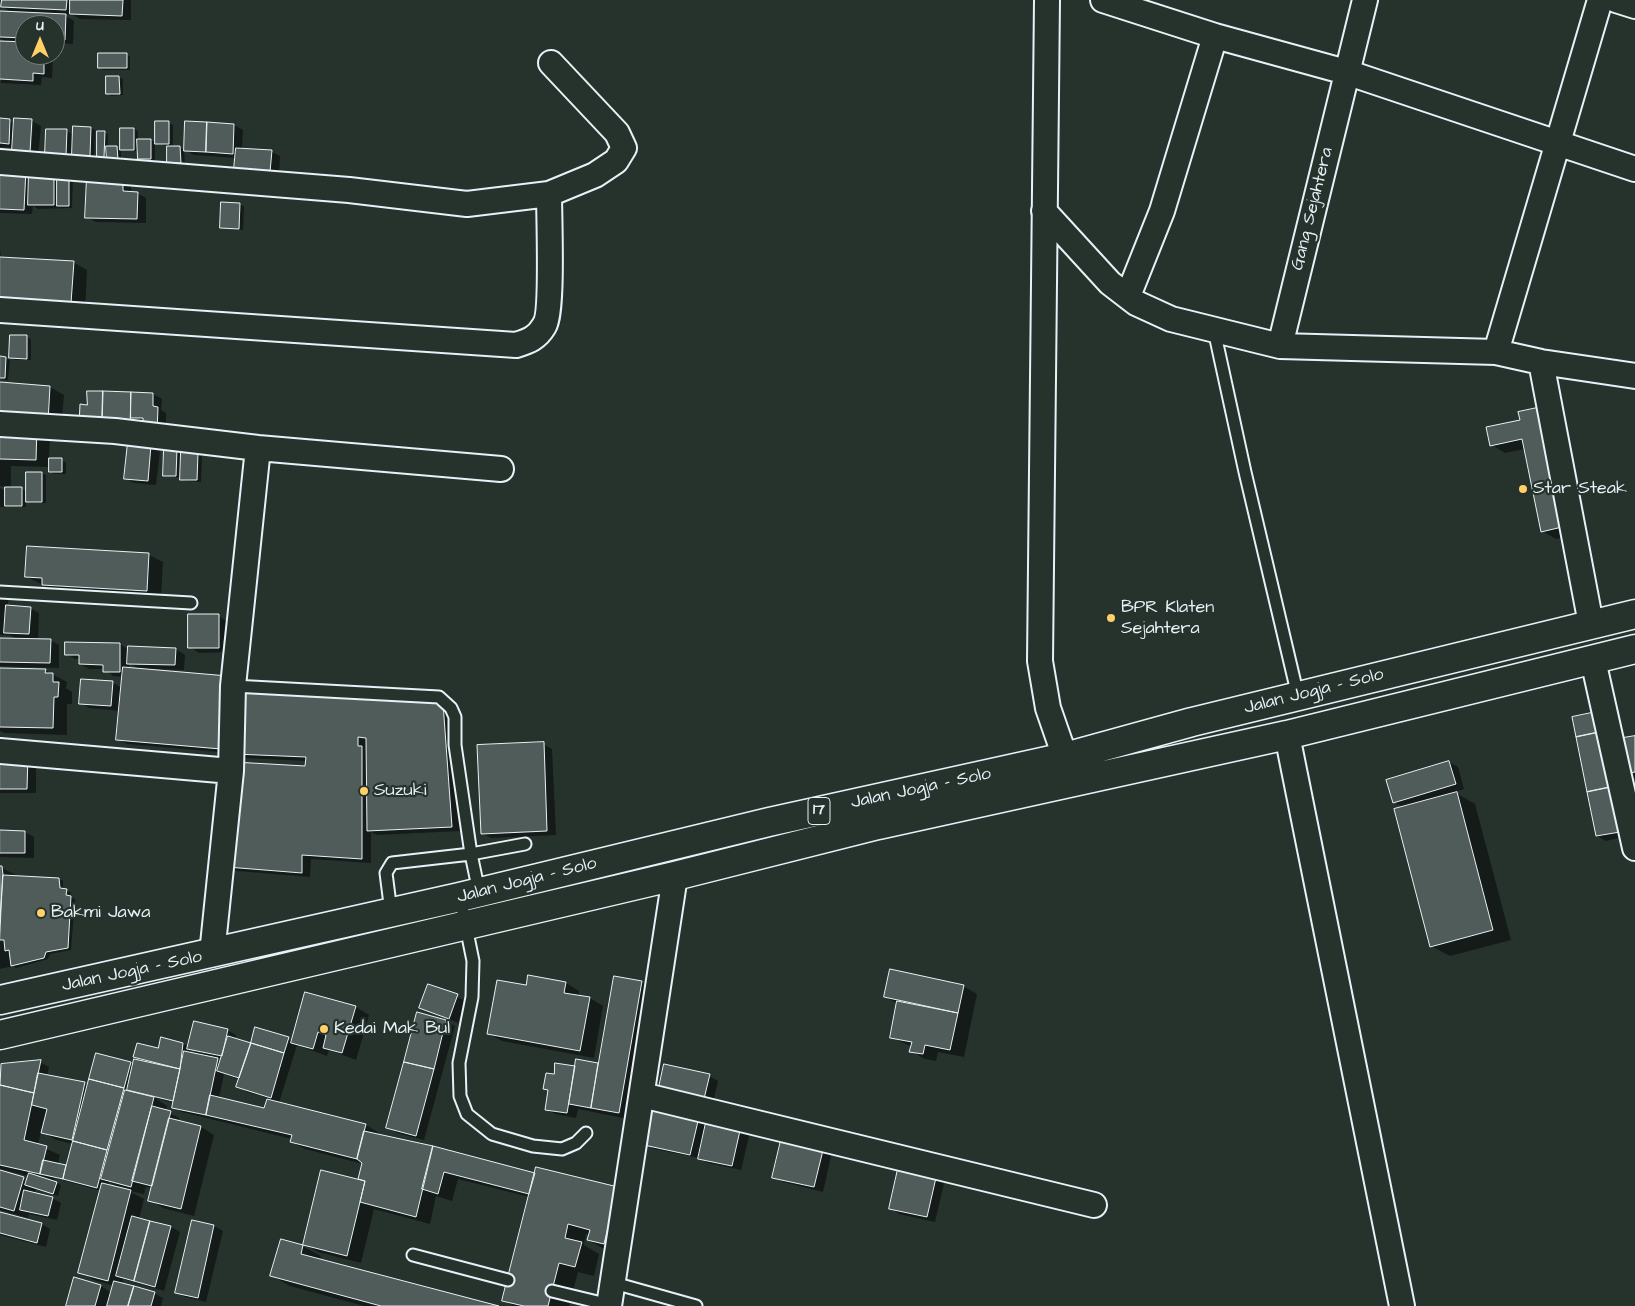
<!DOCTYPE html>
<html>
<head>
<meta charset="utf-8">
<style>
	body { margin:0 }
	#map { position:relative; width:1635px; height:1306px; overflow:hidden; background:#26332d; font-family:"Architects Daughter",sans-serif }
	canvas { display:block }
	.north { position:absolute; left:15px; top:15px; width:50px; height:50px; box-sizing:border-box; background:#26332d; border:1px solid #747f7e; border-radius:50%; rotate:0deg; font-size:14px; font-weight:700; line-height:20px; text-align:center; color:#e8f1f8 }
	.north::after { content:''; display:block; margin:auto; width:18px; height:22px; background:#ffd166; clip-path:polygon(50% 0,100% 100%,50% 72%,0 100%) }
</style>
</head>
<body>
<div id="map">
<canvas width="1635" height="1306"></canvas>
<div class="north">U</div>
</div>
<script>
const ctx = document.querySelector('canvas').getContext('2d');
ctx.lineJoin = 'round';
function paint(path, color) { ctx.fillStyle = color; ctx.fill(path, 'evenodd'); }
function stroke(path, color, width, dash) { ctx.strokeStyle = color; ctx.lineWidth = width; ctx.lineCap = dash ? 'butt' : 'round'; ctx.setLineDash(dash || []); ctx.stroke(path); }
function write(font, color, halo, rows, align = 'center') {
  ctx.font = font + ' "Architects Daughter",sans-serif'; ctx.lineWidth = 4.5; ctx.setLineDash([]); ctx.textBaseline = 'middle'; ctx.strokeStyle = halo; ctx.fillStyle = color; for (const [text, x, y, turn = 0] of rows) {
    ctx.save(); ctx.translate(x, y); ctx.rotate((+turn || 0) * Math.PI / 180); ctx.textAlign = isNaN(turn) ? turn : align; if (halo) ctx.strokeText(text, 0, 0); ctx.fillText(text, 0, 0); ctx.restore();
  }
}
const shadow = new Path2D(`
	M3 0H131V20L80 19 73 15 63 14 74 21 73 44 55 43V25H25V55H53L52 78 42 77 41 85 1 83 0 42H6L0 38V12L13 13 3 7Z
	M126 54 130 57V70H103L99 68Z
	M119 77 123 79V95L111 96 107 93Z
	M0 119 15 123 16 119 32 121 41 126 38 156H31L33 123H31L28 156 22 155 14 150V148L0 147Z
	M169 123 173 125V147L184 149 185 165H173L169 163 168 146 156 143Z
	M234 125 243 130 242 149 271 151 280 156 279 176 236 158 194 155 185 150Z
	M91 128 95 130 94 158 75 156V160H56L67 131 74 135Z
	M134 129 138 131V140H151L155 142V161H143L139 159V151H126L122 149Z
	M104 132 108 134V147L121 149V162L98 157Z
	M0 169 73 177 72 208 38 209 33 206 32 214 0 213Z
	M123 179 131 185V193H137L146 198V223L96 222 87 217Z
	M240 204 244 206 243 230 221 227Z
	M0 250 1 258 73 262 87 270 85 310 0 305Z
	M26 337 31 339V360H15L11 358Z
	M0 357 10 360 8 380 0 379Z
	M0 383 50 387 64 395 61 429 50 437 49 459 66 462V474H54L50 471V467L11 466V488L22 489 27 492V473H42L46 475V503H31L26 500V507H0V488L6 491V487L0 486Z
	M88 392 153 394 162 399 161 410 166 413V437L139 432 88 406Z
	M1536 409 1550 417 1575 535 1556 539 1542 531 1525 449 1505 453 1492 445Z
	M151 446 160 451 156 485 134 483 125 478Z
	M177 450 181 453 202 456 201 482 185 481 181 478 164 475Z
	M28 547 149 555 163 562 161 598 57 592 27 577Z
	M0 595 8 600V607L30 608 39 613 38 640H50L59 645V668L0 666V639L18 640 10 635H0Z
	M218 616 227 621 228 652 199 653 190 647Z
	M67 644H120L129 650 176 649 185 655 184 670 157 669V671L230 753 127 744 118 739 120 711 89 708 81 703 113 683 122 688 123 677 113 676 104 669H89L80 664V659H75L66 654ZM129 663 140 670 129 669Z
	M0 669 45 670 67 682 66 688 72 692V704H67V735L5 733 0 731Z
	M238 692 452 709 460 831 377 835 371 832V863L311 859 310 877 237 871 228 866 306 767 307 761 244 758 235 753Z
	M1574 718 1628 836 1606 841 1597 836Z
	M1635 737V779L1625 773Z
	M543 744 552 749 556 835 491 838 482 833Z
	M0 757 36 762V793H0Z
	M1449 762 1458 767 1464 789 1454 792 1475 804 1511 940 1450 956 1431 946 1403 807 1394 802Z
	M0 831 25 832 34 837V858L0 857Z
	M0 867 20 877 59 879 63 881V890L71 892 70 897 75 899 71 950 50 954 48 959 16 968 13 966 0 969Z
	M615 978 642 982 656 990 633 1120 578 1109 576 1118 555 1114 547 1109 549 1091 545 1088 555 1076 576 1067 600 1065Z
	M566 983 579 991V996L590 998 603 1006 594 1058 502 1041 489 1034 527 987Z
	M429 985 466 1001 458 1023 421 1007Z
	M963 986 977 994 964 1057 938 1052 936 1061 925 1059 911 1051 912 1047 891 1037 898 1004 885 997Z
	M306 993 356 1007 369 1015 356 1060 329 1050 327 1056 297 1045 279 1103 366 1125 379 1133 378 1135 535 1174 618 1189 606 1250 588 1240 589 1235 586 1234 584 1245 599 1254 594 1276 578 1272 569 1306H513L504 1300 529 1197 458 1179 452 1201 436 1196 430 1224 374 1209 361 1263 318 1252 304 1244 359 1181 363 1164 305 1149 291 1142 292 1139 182 1112 173 1107 174 1103 155 1098 167 1106 166 1111 179 1118 178 1122 201 1127 214 1135 194 1216 163 1208 150 1200 153 1188 146 1187 144 1194 129 1191 144 1199 139 1219 171 1227 180 1232 164 1291 123 1279 122 1284 154 1293 163 1298 161 1306H67L75 1279 101 1286 112 1293 114 1286 94 1280 80 1272 101 1191 55 1178 54 1182 61 1185 58 1196 36 1189 34 1194 52 1198 61 1203 57 1220 29 1214 28 1218 0 1210V1172L27 1181 29 1176 0 1169V1078L2 1065 40 1062 49 1067 47 1076 89 1086 130 1063 134 1065 135 1060H140L134 1057 183 1044 189 1047 227 1030 236 1035 235 1039 252 1044 256 1028 293 1041ZM191 1050 200 1055 190 1054ZM214 1057 222 1059 221 1062 214 1058ZM224 1074 240 1080 238 1087 247 1092 268 1098 265 1109 219 1098ZM41 1131 56 1140 74 1144 67 1167 58 1164 60 1155 38 1145ZM109 1182 118 1187 108 1186Z
	M418 1014 446 1021 455 1026 424 1140 397 1133 388 1127Z
	M665 1065 709 1076 718 1081 712 1107Z
	M654 1108 750 1132 741 1170 708 1163 699 1158 654 1149 646 1144Z
	M783 1138 832 1152 823 1192 783 1182 774 1177Z
	M901 1162 946 1175 935 1222 899 1214 890 1208Z
	M0 1214 42 1224 50 1229 46 1247 0 1235Z
	M193 1221 214 1226 223 1231 206 1302 185 1297 176 1292Z
	M302 1246 321 1256 320 1260 494 1306H364L290 1286 272 1276Z`);
const building = new Path2D(`
	M2 0H67L66 10 1 7Z
	M70 0H123L122 16 70 14Z
	M0 11 66 14 65 40 55 39V25H25V38L0 37Z
	M0 41 25 42V55H44V74L33 73V81L0 79Z
	M98 53H127V68H98Z
	M106 76H119L120 94H106Z
	M0 118 10 119 9 144 0 143Z
	M14 118 32 119 30 152 12 151Z
	M155 121H169V144H155Z
	M185 121 207 122 206 152 184 151Z
	M207 122 234 124 233 154 206 152Z
	M73 126 91 127 90 156 72 155Z
	M120 128H134V150H120Z
	M46 129H67L66 156 45 155Z
	M97 131H105L104 158H97Z
	M137 139H151V159H138Z
	M106 146H117L118 160 107 161Z
	M167 146H180L181 163 167 164Z
	M236 148 272 150 270 172 234 169Z
	M0 168 26 169 24 210 0 209Z
	M29 171H54V205H28Z
	M57 173 69 174V206H57Z
	M87 177 123 178V191L138 192 137 219 85 218Z
	M221 202 240 203 239 229 220 228Z
	M0 257 74 261 71 303 0 299Z
	M10 335H27V359L9 358Z
	M0 356 6 357 5 378H0Z
	M0 382 50 386 48 422 0 418Z
	M87 391H103L102 426H79L80 404 87 405Z
	M103 391 131 392 130 427 102 426Z
	M131 392 153 393V406L158 407 157 433 143 432V418H131Z
	M1537 408 1562 527 1541 532 1522 439 1490 446 1486 427 1520 420 1518 412Z
	M0 426 37 427 36 460 0 459Z
	M128 442 151 445 148 481 124 479Z
	M164 448 177 449 176 476H163Z
	M181 452 198 453 197 480H180Z
	M49 458H62V472H49Z
	M26 472H42V502H26Z
	M5 487H22V506H5Z
	M27 546 149 553 147 591 42 585V578L25 577Z
	M6 605 31 607 29 634 4 633Z
	M188 614H219V648H188Z
	M0 638 51 639 50 663 0 662Z
	M65 642 120 643V672H103V665L79 664V655H65Z
	M128 646 176 648 175 665 127 664Z
	M123 667 228 676 221 749 116 740Z
	M0 668 46 669 45 673H53V682H59L58 697H54L53 728 0 727Z
	M81 679 113 681 111 706 79 704Z
	M237 691 443 703 452 827 367 831 366 738 358 737V746H362V859L302 855V873L227 867 234 762 305 766 306 757 234 754Z
	M1596 712 1600 732 1576 737 1572 717Z
	M1600 732 1611 787 1587 792 1576 737Z
	M1635 736V772L1624 774 1617 739Z
	M544 742 547 831 481 834 477 745Z
	M0 755 28 756 27 789H0Z
	M1449 761 1456 784 1393 803 1386 780Z
	M1611 787 1620 832 1596 836 1587 792Z
	M1457 792 1493 930 1430 947 1394 809Z
	M0 830 25 831V853H0Z
	M0 866H2L3 875 0 919Z
	M3 875 59 878 60 888 67 889 66 895 71 896 68 948 46 952 44 958 11 966 9 950 5 951 4 940H0Z
	M890 969 964 985 958 1013 884 997Z
	M528 975 566 982 564 993 590 997 580 1051 487 1034 497 980 526 985Z
	M614 976 642 981 619 1113 591 1108Z
	M428 984 458 994 449 1019 419 1008Z
	M305 992 356 1006 342 1053 323 1048 326 1035 318 1032 313 1049 291 1043Z
	M897 1001 958 1013 950 1050 925 1045 923 1054 909 1052 912 1042 890 1038Z
	M417 1012 446 1020 434 1069 404 1062Z
	M194 1021 228 1029 222 1056 187 1049Z
	M255 1027 289 1037 284 1053 251 1043Z
	M228 1036 251 1043 239 1078 217 1071Z
	M161 1037 183 1043 180 1069 133 1057 137 1043 158 1048Z
	M251 1043 284 1053 271 1098 236 1087Z
	M184 1051 218 1058 206 1115 172 1108Z
	M96 1053 131 1062 124 1088 89 1079Z
	M134 1059 180 1069 173 1101 127 1090Z
	M576 1059 598 1063 591 1108 569 1104Z
	M41 1060 34 1093 0 1085 1 1064Z
	M404 1062 434 1069 416 1136 386 1128Z
	M555 1063 575 1066 567 1113 545 1110 548 1090 543 1089 546 1073 554 1074Z
	M664 1064 710 1074 703 1103 658 1092Z
	M38 1073 85 1082 72 1140 41 1133 47 1109 32 1105Z
	M89 1079 124 1088 107 1150 73 1141Z
	M0 1085 34 1093 24 1140 47 1146 40 1174 0 1165Z
	M125 1090 154 1097 131 1187 101 1179Z
	M210 1095 264 1108 267 1099 366 1124 357 1159 290 1142 292 1135 206 1115Z
	M152 1106 171 1111 152 1186 132 1181Z
	M653 1106 699 1117 690 1155 644 1145Z
	M169 1118 201 1126 181 1209 148 1201Z
	M707 1118 741 1126 732 1166 698 1159Z
	M364 1131 433 1146 416 1217 360 1202 365 1181 358 1179 362 1163 357 1159Z
	M782 1136 824 1146 814 1187 772 1178Z
	M73 1141 107 1150 97 1188 63 1179Z
	M433 1146 535 1173 529 1194 444 1172 438 1194 422 1189Z
	M43 1160 66 1165 63 1179 40 1174Z
	M900 1160 938 1169 927 1217 889 1209Z
	M536 1167 618 1187 604 1244 587 1240 590 1230 568 1224 565 1238 582 1242 575 1267 559 1263 548 1306H524L502 1301Z
	M0 1170 24 1177 14 1211 0 1207Z
	M321 1170 365 1181 347 1256 303 1245Z
	M29 1173 57 1182 53 1194 25 1185Z
	M102 1183 131 1190 108 1281 78 1273Z
	M24 1190 53 1197 48 1216 20 1210Z
	M0 1212 42 1223 37 1243 0 1233Z
	M132 1216 150 1221 134 1281 116 1276Z
	M192 1220 214 1225 198 1298 175 1293Z
	M150 1221 171 1226 155 1287 134 1281Z
	M281 1239 303 1245 301 1254 499 1306H381L270 1276Z
	M74 1277 101 1285 95 1306H66Z
	M114 1281 134 1286 128 1306H107Z
	M134 1286 155 1292 151 1306H128Z`);
const service = new Path2D(`
	M1214 330 1245 472 1298 696
	M0 592 191 603
	M233 686 439 697 451 708 455 717V745L471 854 525 844
	M460 897 473 961 472 997 459 1063 460 1096 467 1114 492 1134 533 1146 562 1149 576 1143 586 1133
	M391 912 386 873 392 863 471 854 479 892
	M413 1255 508 1280
	M614 1283 696 1306
	M552 1291 610 1305`);
const minor = new Path2D(`
	M1047 0 1040 661 1048 708 1065 757
	M1103 0 1215 36 1346 72 1635 169
	M1616 0 1635 6
	M0 162 349 190 467 204 549 194 595 175 616 161 624 148 617 133 551 63
	M1044 211 1110 283 1136 303 1171 319 1280 346 1496 352 1541 362 1635 376
	M1128 296 1162 211 1215 36
	M0 310 516 345C529 341 537 338 544 326 553 314 549 215 549 194
	M1280 346 1365 0
	M1496 352 1600 0
	M1541 362 1591 624
	M0 424 115 431 258 448 501 469
	M1593 660 1635 848
	M1287 735 1402 1306
	M0 751 231 771 212 954
	M231 771 233 686 258 448
	M642 1095 1094 1205
	M609 1306 675 876`);
const trunk = new Path2D(`
	M0 1000 460 897 769 822 1065 757 1192 722 1635 614
	M0 1035 675 876 878 825 1287 735 1635 649`);
const markers = [
	[1523,489,5,"#ffd166"],
	[1111,618,5,"#ffd166"],
	[364,791,5,"#ffd166"],
	[41,913,5,"#ffd166"],
	[324,1029,5,"#ffd166"]
];
const shields = [
	[819,811,22]
];
const shieldNames = [
	["17",819,811]
];
const streetNames = [
	["Gang Sejahtera",1313,209,-76],
	["Jalan Jogja - Solo",1314,692,-14],
	["Jalan Jogja - Solo",921,789,-12],
	["Jalan Jogja - Solo",527,881,-14],
	["Jalan Jogja - Solo",132,972,-12]
];
const poiNames = [
	["Star Steak",1533,489],
	["BPR Klaten",1121,608],
	["Sejahtera",1121,629],
	["Suzuki",374,791],
	["Bakmi Jawa",51,913],
	["Kedai Mak Bul",334,1029]
];
paint(shadow, '#0007');
paint(building, '#505c59');
stroke(building, '#e8f1f8', 1);
stroke(service, '#e8f1f8', 15);
stroke(minor, '#e8f1f8', 28);
stroke(trunk, '#e8f1f8', 31);
stroke(service, '#26332d', 11);
stroke(minor, '#26332d', 24);
stroke(trunk, '#26332d', 28);
for (const [x, y, r, color] of markers) { const dot = new Path2D(); dot.arc(x, y, r, 0, 2 * Math.PI); ctx.fillStyle = color; ctx.fill(dot); stroke(dot, '#26332d', 2); }
for (const [x, y, w] of shields) { const box = new Path2D(); box.roundRect(x - w / 2, y - 13.5, w, 27, 4); ctx.fillStyle = '#26332d'; ctx.fill(box); stroke(box, '#e8f1f8', 1); }
write('bold 16px', '#e8f1f8', null, shieldNames);
write('18px', '#e8f1f8', '#26332d', streetNames);
write('18px', '#e8f1f8', '#26332d', poiNames, 'left');
</script>
</body>
</html>
